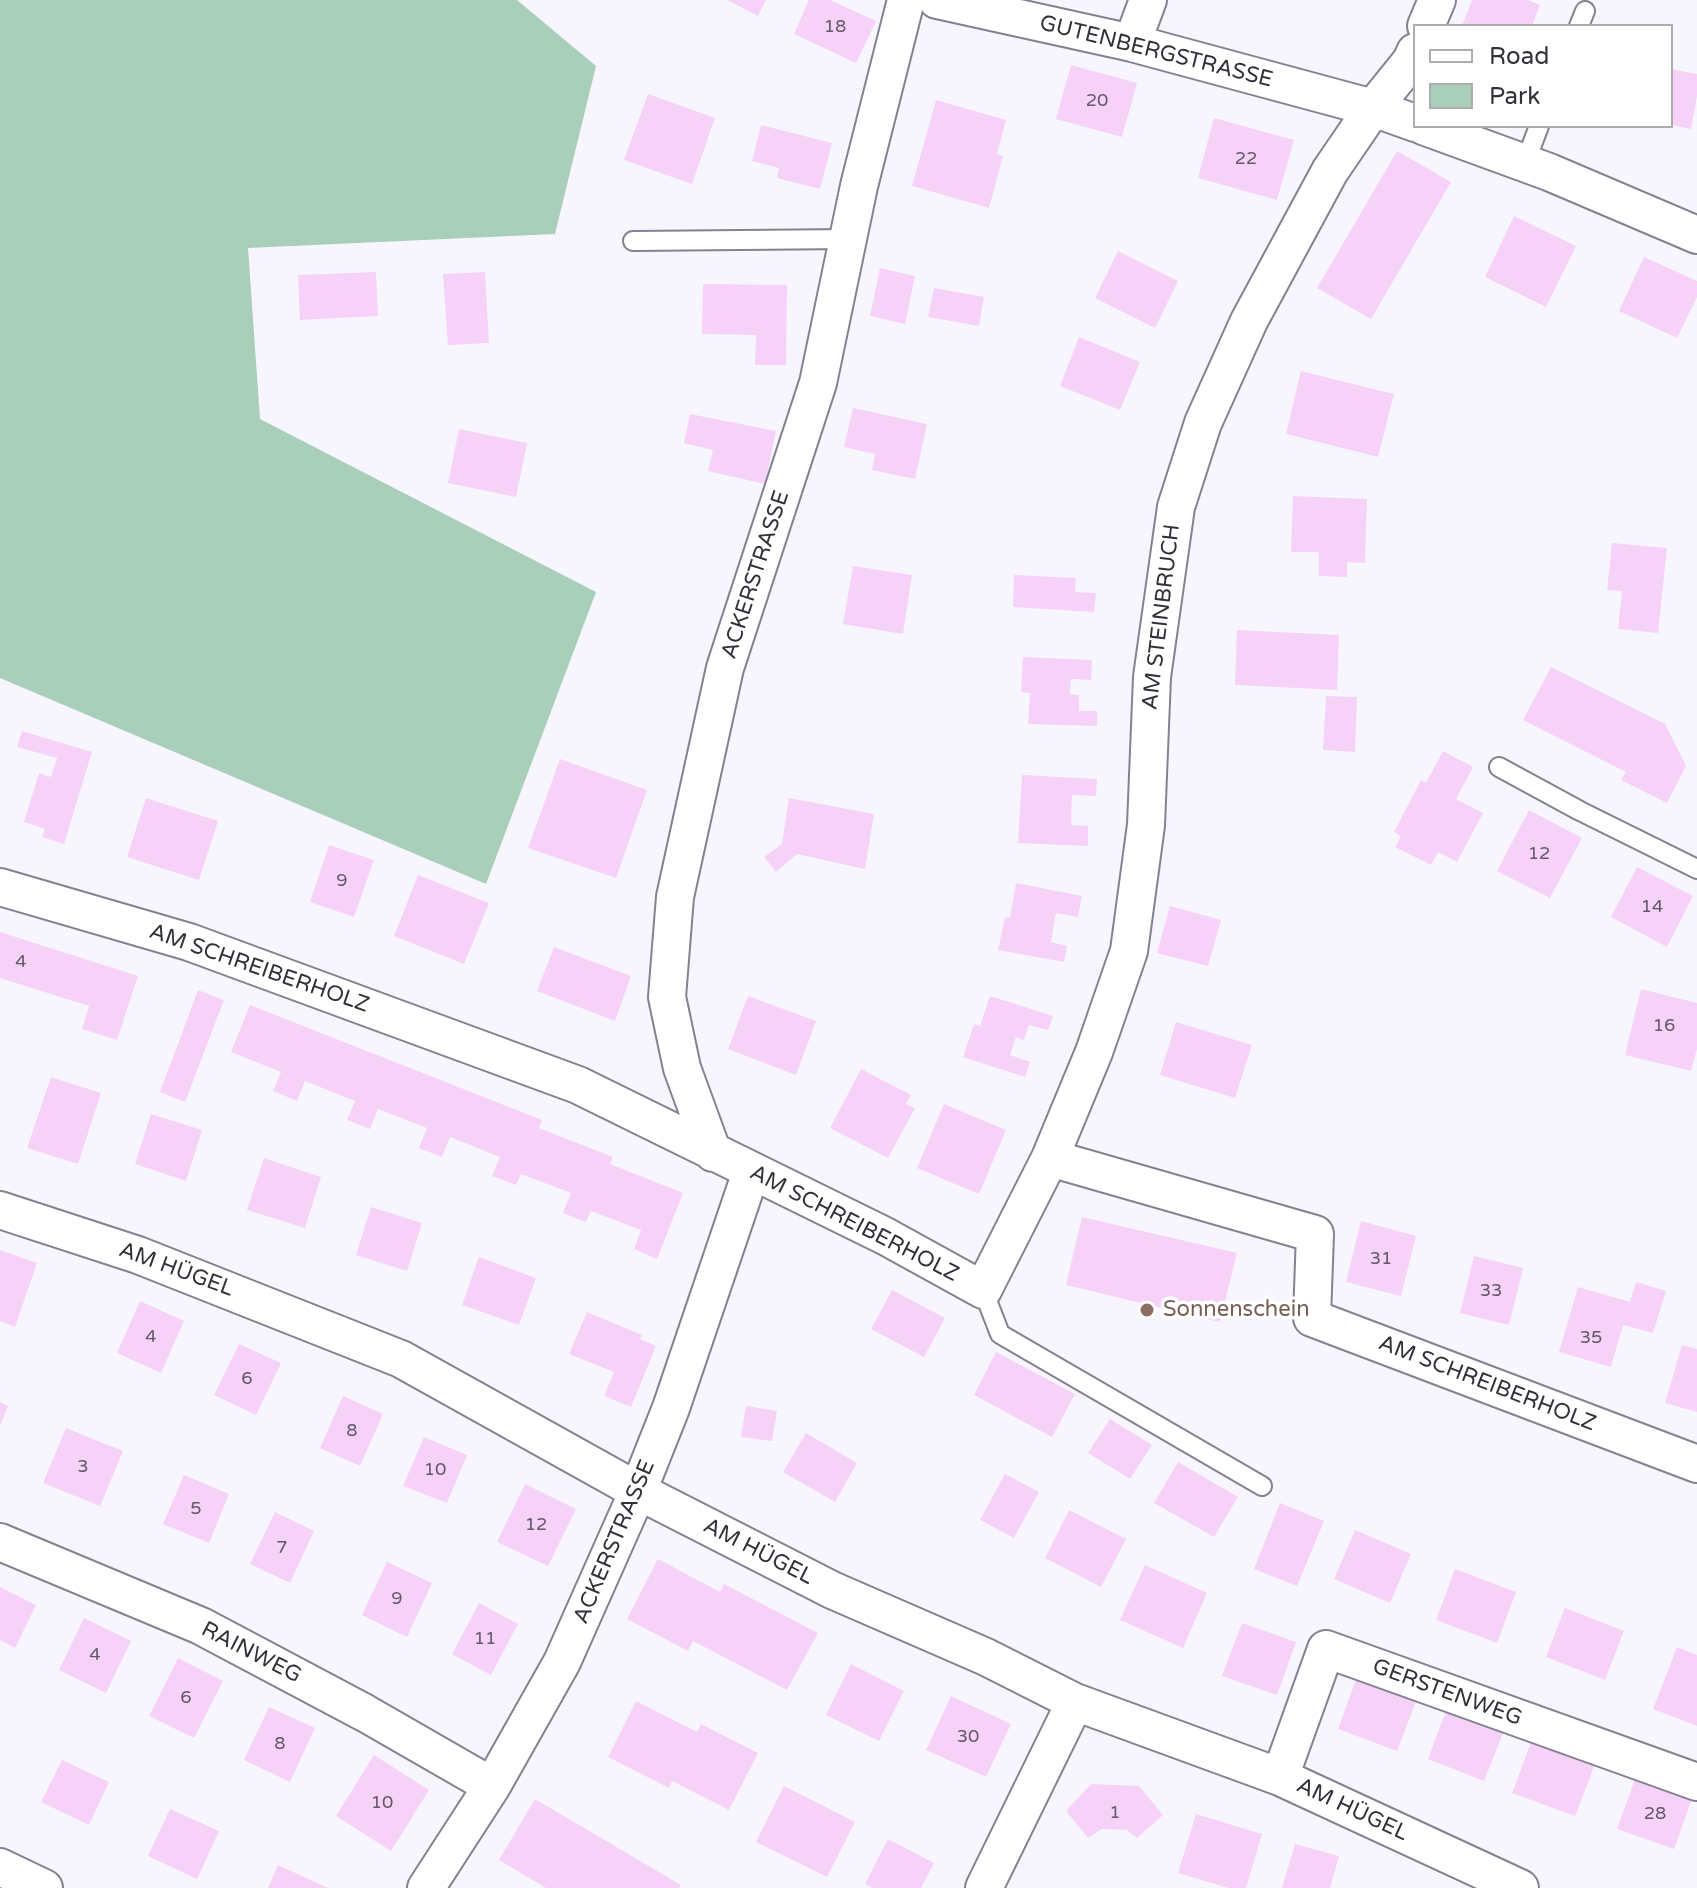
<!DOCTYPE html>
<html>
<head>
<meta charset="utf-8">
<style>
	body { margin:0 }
	#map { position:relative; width:1697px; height:1888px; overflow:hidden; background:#f7f6fe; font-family:"Varela Round",sans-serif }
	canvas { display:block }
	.legend { position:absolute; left:1413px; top:24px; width:260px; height:104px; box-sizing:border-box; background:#fff; border:2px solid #adacaf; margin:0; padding:10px 14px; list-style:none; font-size:24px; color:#323038 }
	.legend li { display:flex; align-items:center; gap:16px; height:40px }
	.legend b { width:40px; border:2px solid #adacaf }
</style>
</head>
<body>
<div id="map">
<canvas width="1697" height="1888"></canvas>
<ul class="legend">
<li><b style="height:10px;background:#fff"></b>Road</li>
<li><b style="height:22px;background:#a9ceb9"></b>Park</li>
</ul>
</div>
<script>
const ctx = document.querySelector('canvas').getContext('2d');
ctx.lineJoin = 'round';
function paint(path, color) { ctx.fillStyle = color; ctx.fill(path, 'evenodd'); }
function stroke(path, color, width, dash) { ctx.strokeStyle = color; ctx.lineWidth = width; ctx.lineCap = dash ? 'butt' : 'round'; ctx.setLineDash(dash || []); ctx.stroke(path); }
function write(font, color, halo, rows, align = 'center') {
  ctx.font = font + ' "Varela Round",sans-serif'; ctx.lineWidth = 7; ctx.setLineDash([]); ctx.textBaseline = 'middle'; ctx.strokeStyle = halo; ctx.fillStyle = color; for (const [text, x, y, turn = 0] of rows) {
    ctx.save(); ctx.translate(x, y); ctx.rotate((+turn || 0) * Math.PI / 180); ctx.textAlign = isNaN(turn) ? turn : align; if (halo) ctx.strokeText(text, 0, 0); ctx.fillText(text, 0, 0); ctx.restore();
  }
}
const green = new Path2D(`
	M0 0H517L596 66 555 234 248 248 260 419 596 592 486 884 0 678Z`);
const building = new Path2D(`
	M727 0H766L758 16Z
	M809 0H830L876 21 856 63 794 34Z
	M1472 0H1528L1540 5 1532 26H1462Z
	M1071 65 1137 83 1122 137 1056 119Z
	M1671 69 1697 74V96L1691 129 1671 125Z
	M648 94 715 118 692 184 624 160Z
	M936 100 1006 120 997 154 1003 156 989 208 912 186Z
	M1214 118 1294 140 1277 200 1198 178Z
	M761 125 832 143 820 189 777 178 779 168 752 161Z
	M1397 151 1451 182 1371 319 1317 288Z
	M1514 216 1576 246 1546 307 1485 277Z
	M1118 251 1178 281 1155 328 1095 298Z
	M1644 257 1697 281V297L1677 338 1619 311Z
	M880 268 915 276 905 324 870 316Z
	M376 272 378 316 300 320 298 275Z
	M485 272 489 343 448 345 443 274Z
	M703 284 787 285 786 365H755L756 335 702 334Z
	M934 288 984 297 979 326 928 317Z
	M1079 337 1140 362 1120 410 1060 386Z
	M1301 371 1394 394 1378 457 1286 434Z
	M853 408 927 424 915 479 872 470 875 454 844 447Z
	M690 414 776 431 765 484 708 471 713 450 684 443Z
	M459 429 527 443 516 497 448 483Z
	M1293 496 1367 499 1365 563 1347 562V577L1319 576V552H1291Z
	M1612 543 1667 548 1658 633 1618 629 1622 591 1607 590Z
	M853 566 912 575 903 634 843 624Z
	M1014 575 1076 578 1075 592 1096 593 1094 612 1013 607Z
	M1237 630 1339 635 1337 690 1235 685Z
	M1023 657 1092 660 1091 680 1071 679 1070 694 1079 695V711H1097V726L1028 724 1030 693 1021 692Z
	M1551 667 1665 724 1686 766 1667 803 1621 780 1626 772 1523 720Z
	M1326 696 1357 697 1355 752 1323 750Z
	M22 731 92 752 64 844 42 837 45 829 24 822 39 773 51 777 57 758 17 747Z
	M1443 751 1473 767 1456 799 1483 813 1457 862 1438 852 1431 865 1395 847 1401 836 1394 832 1421 780 1426 783Z
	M560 759 647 790 616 878 528 848Z
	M1022 775 1097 779 1096 796 1072 795 1071 825 1088 826V846L1018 843Z
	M146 798 218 821 199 880 127 857Z
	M789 798 874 814 865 869 797 854 776 872 764 857 782 844Z
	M1529 810 1582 838 1550 898 1497 871Z
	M329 845 374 860 354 917 310 902Z
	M1637 867 1693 896 1667 947 1611 917Z
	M418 875 489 903 464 964 394 936Z
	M1016 883 1082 896 1078 917 1056 913 1051 942 1067 946 1064 962 998 950 1005 917 1010 918Z
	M1170 906 1221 920 1208 966 1157 953Z
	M0 932 138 976 117 1040 82 1029 89 1006 0 978Z
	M554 947 631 976 615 1021 537 991Z
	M1641 989 1697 1003V1049L1691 1071 1625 1055Z
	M198 990 224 1000 185 1102 160 1092Z
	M748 996 816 1021 796 1075 728 1049Z
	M990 996 1053 1016 1048 1030 1029 1025 1024 1040 1016 1037 1010 1055 1030 1062 1025 1077 963 1057 974 1024 980 1026Z
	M250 1005 542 1120 539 1128 613 1157 610 1164 683 1193 657 1259 634 1249 641 1230 591 1211 586 1222 563 1213 571 1193 521 1174 516 1185 492 1176 500 1157 450 1137 442 1157 419 1148 427 1128 378 1109 370 1129 347 1120 355 1101 305 1081 297 1101 273 1091 281 1072 231 1052Z
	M1176 1022 1252 1045 1235 1098 1160 1075Z
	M861 1069 911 1095 906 1104 915 1108 888 1158 830 1128Z
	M51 1077 101 1093 78 1164 27 1148Z
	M944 1104 1006 1130 979 1194 917 1168Z
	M151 1114 202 1130 186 1181 135 1164Z
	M264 1158 321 1177 305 1228 247 1210Z
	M371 1207 422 1223 407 1271 356 1255Z
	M1082 1217 1237 1253 1220 1322 1066 1285Z
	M1361 1221 1416 1236 1401 1296 1346 1282Z
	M0 1250 37 1263 15 1327 0 1321Z
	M1474 1256 1523 1268 1509 1325 1460 1313Z
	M479 1257 536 1278 519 1325 462 1305Z
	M1636 1282 1666 1291 1653 1333 1623 1325 1611 1367 1559 1352 1578 1287 1630 1302Z
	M892 1290 945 1318 924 1357 871 1329Z
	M140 1301 184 1321 161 1373 117 1353Z
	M587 1312 642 1335 640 1339 656 1346 631 1407 604 1396 614 1372 569 1354Z
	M239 1344 281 1363 256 1415 214 1395Z
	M1682 1345 1697 1349V1412L1665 1403Z
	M996 1352 1075 1394 1052 1437 974 1395Z
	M343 1396 383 1414 360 1466 320 1448Z
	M0 1402 8 1406 0 1426Z
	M746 1406 777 1411 772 1441 741 1437Z
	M1110 1419 1152 1445 1130 1479 1088 1453Z
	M66 1428 123 1451 100 1506 43 1483Z
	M806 1433 857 1463 835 1502 783 1472Z
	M424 1437 467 1455 447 1503 403 1486Z
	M1178 1462 1238 1497 1214 1537 1154 1503Z
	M1005 1474 1039 1492 1014 1538 980 1520Z
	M184 1475 229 1494 209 1543 163 1524Z
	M525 1484 576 1509 548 1566 497 1542Z
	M1280 1503 1324 1521 1297 1586 1254 1569Z
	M1069 1510 1126 1539 1101 1587 1045 1558Z
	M275 1512 314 1531 290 1583 250 1564Z
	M1355 1530 1411 1554 1390 1603 1334 1579Z
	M658 1559 720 1592 724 1584 818 1633 787 1690 693 1641 688 1651 627 1619Z
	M387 1562 432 1583 407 1637 362 1615Z
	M1145 1565 1207 1593 1183 1648 1120 1620Z
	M1455 1569 1516 1592 1497 1643 1436 1620Z
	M0 1587 36 1605 15 1648 0 1640Z
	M479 1603 518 1624 491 1675 452 1654Z
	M1565 1608 1624 1631 1605 1680 1546 1657Z
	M84 1618 131 1641 106 1693 59 1670Z
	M1242 1623 1296 1642 1277 1695 1222 1676Z
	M1677 1647 1697 1655V1726L1653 1709Z
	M178 1658 223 1681 194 1738 149 1716Z
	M851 1664 904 1691 879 1741 826 1715Z
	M1357 1677 1417 1699 1397 1751 1338 1729Z
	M951 1696 1011 1724 986 1777 926 1750Z
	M636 1701 697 1732 701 1724 758 1753 729 1810 672 1781 669 1788 608 1757Z
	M269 1707 315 1728 290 1782 244 1760Z
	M1446 1711 1503 1733 1484 1781 1428 1759Z
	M1532 1740 1595 1764 1575 1816 1512 1793Z
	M374 1755 429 1790 391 1851 336 1816Z
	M62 1760 109 1782 89 1825 41 1802Z
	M1635 1779 1692 1799 1674 1849 1617 1829Z
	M1091 1784 1139 1786 1163 1815 1137 1838 1127 1830 1102 1829 1088 1838 1066 1811Z
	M784 1786 855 1822 827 1877 756 1842Z
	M535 1799 681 1885 679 1888H546L499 1860Z
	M170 1809 219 1831 197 1879 148 1856Z
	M1196 1814 1262 1834 1246 1888H1228L1178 1873Z
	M888 1839 934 1863 921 1888H873L865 1884Z
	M1295 1844 1339 1856 1330 1888H1282Z
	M278 1865 328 1888H268Z`);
const service = new Path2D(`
	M1579 26 1585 11
	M1525 163 1539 126
	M633 241 849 239
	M1499 767 1580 811 1697 869
	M983 1290 1000 1334 1262 1486`);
const minor = new Path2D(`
	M937 0 1132 43 1373 108 1415 123
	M1426 26 1437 0
	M1132 43 1148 0
	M1423 126 1549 172 1697 235
	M0 887 189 942 578 1085 885 1236 983 1290 1050 1158 1094 1052 1129 951 1146 825 1152 677 1176 507 1203 423 1249 321 1330 171 1373 108 1411 61 1415 52
	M713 1153 682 1068 667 997 675 897 725 668 818 383 859 186 906 0
	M1050 1158 1315 1234 1312 1318 1697 1464
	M0 1210 138 1255 401 1359 638 1491 832 1590 986 1657 1075 1702 1280 1777 1520 1888
	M0 1542 201 1626 365 1713 492 1786
	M1280 1777 1326 1649 1697 1782
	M0 1867 44 1888
	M426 1888 492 1786 562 1662 638 1491 671 1408 751 1172
	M984 1888 1075 1702`);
const markers = [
	[1147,1310,8,"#8d6e63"]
];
const numberNames = [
	["18",835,27],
	["20",1097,101],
	["22",1246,159],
	["12",1539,854],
	["9",342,881],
	["14",1652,907],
	["4",21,962],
	["16",1664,1026],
	["31",1381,1259],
	["33",1491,1291],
	["4",151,1337],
	["35",1591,1338],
	["6",247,1379],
	["8",352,1431],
	["3",83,1467],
	["10",435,1470],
	["5",196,1509],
	["12",536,1525],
	["7",282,1548],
	["9",397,1599],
	["11",485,1639],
	["4",95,1655],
	["6",186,1698],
	["30",968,1737],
	["8",280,1744],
	["10",382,1803],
	["1",1115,1813],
	["28",1655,1814]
];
const streetNames = [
	["GUTENBERGSTRASSE",1156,52,14],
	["ACKERSTRASSE",756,575,-72],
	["AM STEINBRUCH",1162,617,-83],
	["AM SCHREIBERHOLZ",259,969,19],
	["AM SCHREIBERHOLZ",854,1224,27],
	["AM HÜGEL",176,1270,20],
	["AM SCHREIBERHOLZ",1487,1384,21],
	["ACKERSTRASSE",615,1542,-67],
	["AM HÜGEL",758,1552,27],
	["RAINWEG",251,1653,27],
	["GERSTENWEG",1447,1693,20],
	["AM HÜGEL",1352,1810,25]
];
const educationNames = [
	["Sonnenschein",1163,1310]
];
paint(green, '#a9ceb9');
paint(building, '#f6d2f9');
stroke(service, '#858092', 22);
stroke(minor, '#858092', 40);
stroke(service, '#fff', 18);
stroke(minor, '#fff', 36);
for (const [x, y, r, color] of markers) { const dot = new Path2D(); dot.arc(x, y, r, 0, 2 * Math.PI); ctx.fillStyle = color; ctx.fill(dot); stroke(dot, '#fff', 3); }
write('18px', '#635868', null, numberNames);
write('22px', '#323038', '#fff', streetNames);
write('22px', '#785e54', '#fff', educationNames, 'left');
</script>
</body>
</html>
